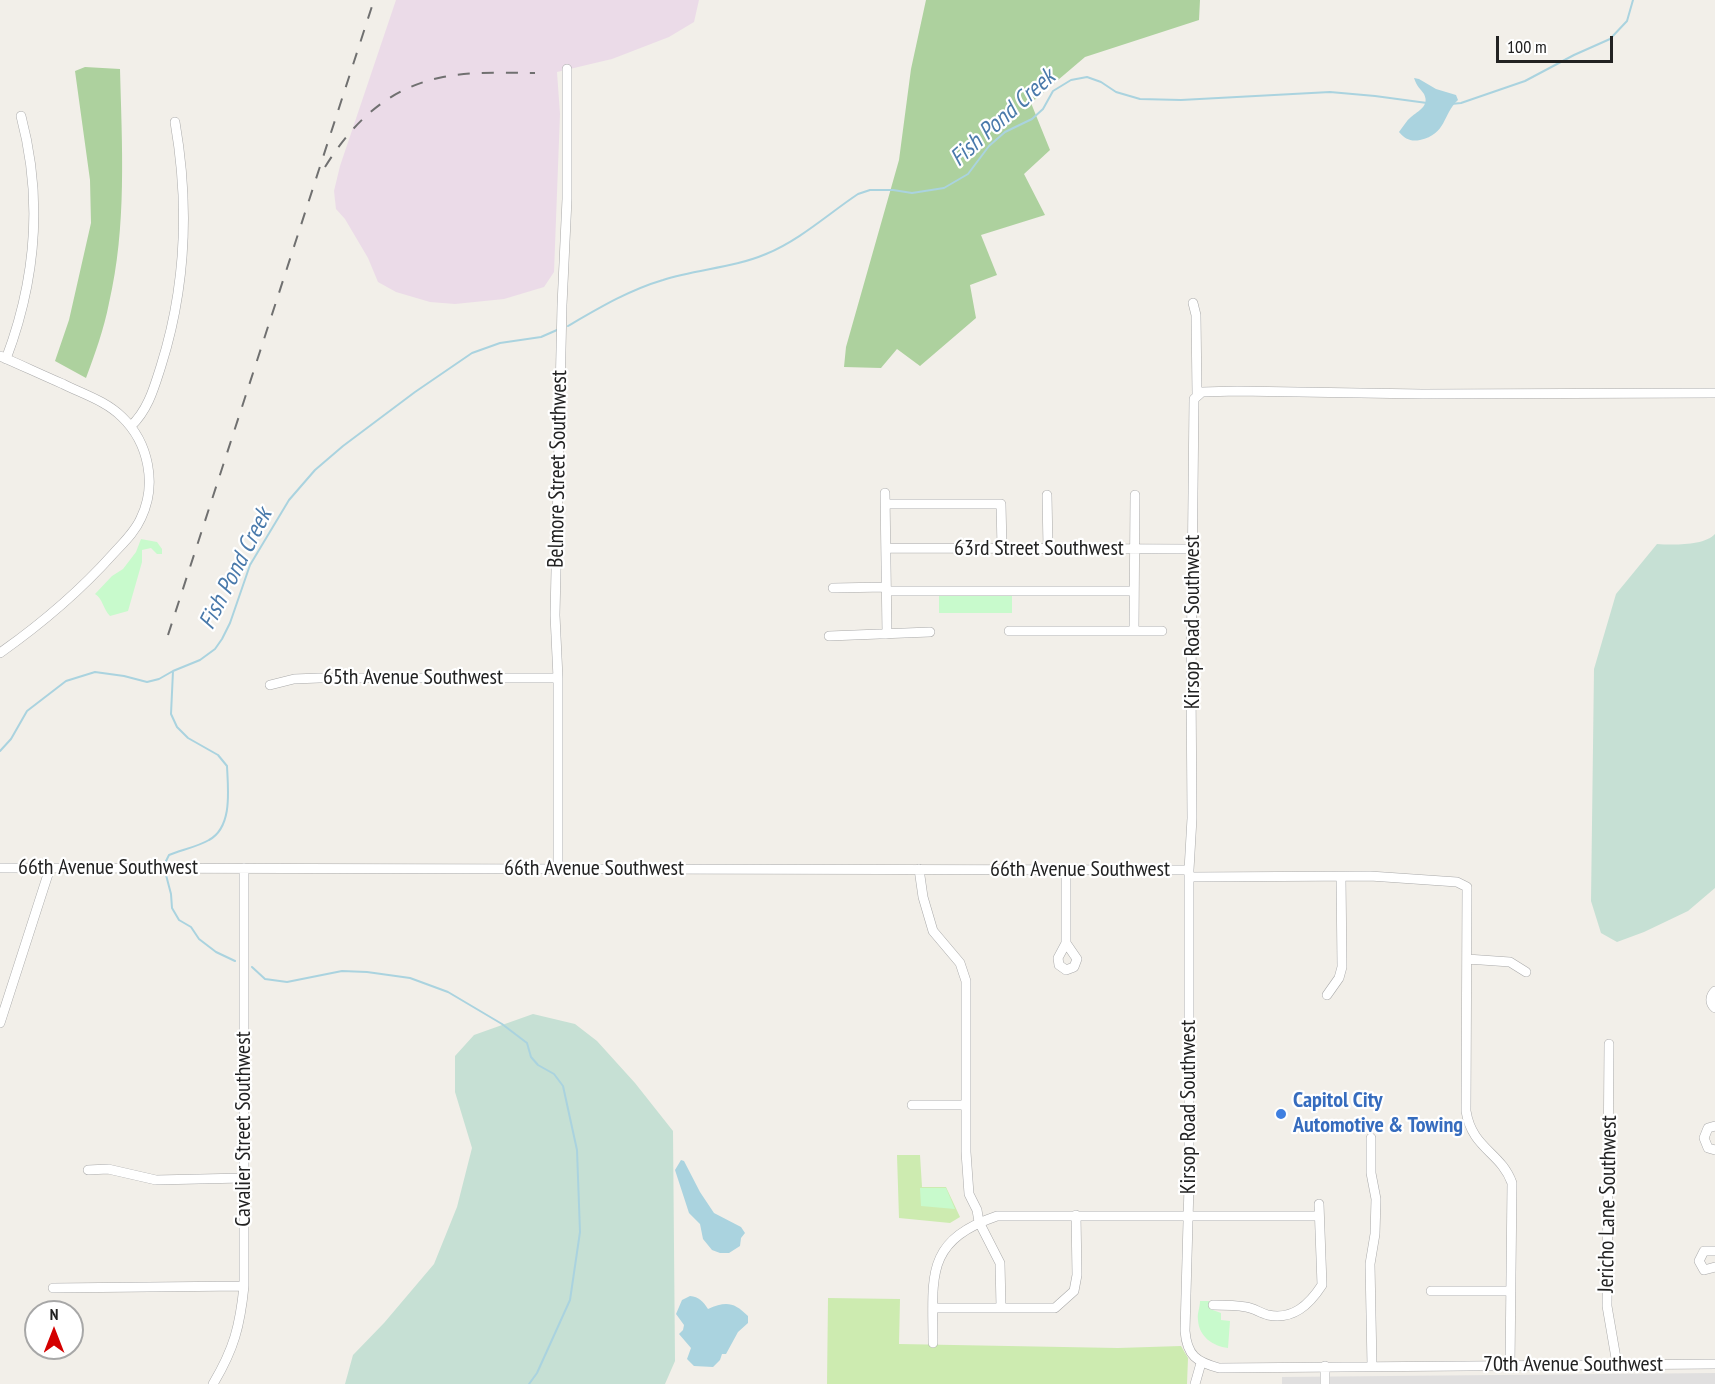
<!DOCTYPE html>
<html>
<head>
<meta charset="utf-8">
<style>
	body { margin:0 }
	#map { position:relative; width:1715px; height:1384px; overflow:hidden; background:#f2efe9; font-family:"PT Sans Narrow",sans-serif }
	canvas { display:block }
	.north { position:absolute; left:24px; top:1300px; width:60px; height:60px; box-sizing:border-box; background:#fff; border:2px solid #a7a7a7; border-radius:50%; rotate:0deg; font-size:16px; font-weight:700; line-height:24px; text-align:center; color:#222 }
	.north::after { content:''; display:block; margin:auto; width:21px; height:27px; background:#d40000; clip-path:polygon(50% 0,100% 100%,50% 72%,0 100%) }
	.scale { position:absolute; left:1496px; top:36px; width:117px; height:27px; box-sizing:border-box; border:3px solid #222; border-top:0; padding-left:8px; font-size:18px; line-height:21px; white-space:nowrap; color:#222; -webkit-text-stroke:4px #fff; paint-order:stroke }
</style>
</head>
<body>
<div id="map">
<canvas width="1715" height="1384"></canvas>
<div class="north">N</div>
<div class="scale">100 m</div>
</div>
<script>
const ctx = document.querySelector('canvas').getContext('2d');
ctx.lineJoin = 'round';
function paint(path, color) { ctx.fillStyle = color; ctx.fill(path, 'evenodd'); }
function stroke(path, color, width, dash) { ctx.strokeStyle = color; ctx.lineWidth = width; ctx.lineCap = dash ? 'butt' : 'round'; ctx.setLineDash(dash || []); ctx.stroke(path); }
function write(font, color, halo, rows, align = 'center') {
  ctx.font = font + ' "PT Sans Narrow",sans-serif'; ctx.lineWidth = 4.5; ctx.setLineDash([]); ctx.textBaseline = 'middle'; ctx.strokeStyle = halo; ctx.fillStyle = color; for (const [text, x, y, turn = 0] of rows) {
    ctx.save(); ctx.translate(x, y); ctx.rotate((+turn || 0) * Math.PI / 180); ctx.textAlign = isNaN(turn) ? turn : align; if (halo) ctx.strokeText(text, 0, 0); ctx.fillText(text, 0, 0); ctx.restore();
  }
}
const residential = new Path2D(`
	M1715 1373V1384H1282V1377Z`);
const industrial = new Path2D(`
	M396 0H699L694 22 669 37 612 59 557 72 560 114 554 272 544 287 504 299 455 304 430 302 396 292 378 282 368 258 345 219 336 209 334 191 340 166Z`);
const grass = new Path2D(`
	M897 1155H920L922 1187H946L960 1217 950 1223 899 1218Z
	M828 1298 900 1299 899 1344 1118 1348 1181 1346 1188 1358 1187 1384H827Z`);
const forest = new Path2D(`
	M926 0H1200L1199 20 1085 57 1031 103 1050 150 1024 174 1045 215 981 235 997 275 970 285 976 318 920 366 897 349 881 368 844 367 846 347 899 160 911 69Z
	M85 67 120 69C122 146 127 227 109 303 104 329 95 354 86 378L55 361 69 320 91 223 90 180 75 71Z`);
const wetland = new Path2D(`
	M1715 534V888L1688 911 1644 932 1617 942 1601 933 1591 901 1594 669 1616 594 1657 544C1672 545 1704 546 1715 534Z
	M533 1014 575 1024 597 1041 635 1083 673 1131 675 1361 665 1384H345L353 1355 384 1323 434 1264 457 1207 472 1148 455 1092V1056L474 1035Z`);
const park = new Path2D(`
	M141 539 157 542 162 549V554H157L151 548 142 550V562L128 611 110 616C103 609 103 599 95 594L112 576 123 569 136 552Z
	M939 596H1012V613H939Z
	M920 1188H946L955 1209 921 1206Z
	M1200 1301H1209L1210 1309 1221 1313V1320L1230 1321 1228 1348C1213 1346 1199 1337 1198 1320 1197 1313 1200 1308 1200 1301Z`);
const water = new Path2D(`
	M1414 78 1419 79 1436 89 1456 95 1458 100C1442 115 1447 134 1420 140 1411 142 1405 139 1399 132 1403 127 1406 121 1411 117 1418 111 1430 106 1424 94 1420 88 1417 87 1414 78Z
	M681 1160 684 1161 700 1192 714 1213 741 1227 745 1233 741 1238 740 1246 729 1253H720L712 1250 703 1239 700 1224 689 1213 675 1170Z
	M690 1296C699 1297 703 1301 708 1309 726 1301 734 1302 748 1316V1323L738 1332 726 1354H722L720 1360 713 1367 694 1366 687 1359 691 1348 679 1334 683 1330 684 1325 676 1314 682 1300Z`);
const stream = new Path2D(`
	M1451 104 1461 103 1525 81 1574 55 1610 39 1627 21 1633 0
	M568 326C599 308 629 290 663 280 697 269 733 268 766 254 800 240 828 214 858 194L870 190H893L912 193 944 188 968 174 989 146 1005 132 1032 119 1043 109 1053 91 1071 80 1087 77 1101 82 1116 92 1140 99 1181 100 1330 92 1375 96 1427 103
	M0 751 11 739 27 711 66 681 95 672 124 676 147 682 159 679 173 671 200 660 215 649 222 639 230 623 250 565 289 500 315 470 343 446 415 392 472 353 500 343 541 337 557 330
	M166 861 169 855C181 850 197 847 209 840 233 827 228 789 227 766L218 755 188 738 177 727 171 714 173 671
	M166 875 171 894 172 908 179 920 191 927 199 939 216 952 235 961
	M252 967 265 979 287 982 342 971 367 972 410 978 448 992 502 1024 527 1043 531 1057 538 1065 554 1074 563 1086 577 1150 580 1232 570 1300 537 1373 529 1384`);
const minor = new Path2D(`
	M1193 303 1196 315 1197 394
	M0 356C21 365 42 375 63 384 83 394 106 401 122 417 149 443 157 485 141 518 135 532 123 543 113 554 79 592 41 624 0 653
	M6 359C36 280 43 199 21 116
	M1715 393 1422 394 1237 391 1202 392 1194 399 1191 682 1192 818 1189 870V1185L1185 1331C1187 1356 1197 1362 1219 1368L1715 1364
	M131 426C148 410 154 388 161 366 186 287 189 203 175 122
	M885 493 887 634
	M1047 495 1048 548
	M886 504H1001L1002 548
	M886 548 1193 549
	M833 588 886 587
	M886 591H1134
	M1009 631H1162
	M1134 631 1135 495
	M829 636 930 632
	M270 685 294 679 319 678H558
	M0 868 1189 870
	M558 869V678L555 615 562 305 567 199V69
	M919 869 923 897 933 931 960 963 966 981V1152L969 1194 977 1210 979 1222 1000 1263 1001 1307
	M1066 870V943
	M1189 877 1370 876 1457 882 1467 887 1466 1111C1472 1149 1501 1152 1512 1183L1510 1365
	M1066 943 1077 959 1074 967 1066 970 1059 965 1058 958Z
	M1467 959 1510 962 1526 972
	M1715 991C1710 996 1709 1003 1715 1008
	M1327 995 1339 978 1342 967 1341 877
	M0 1023 50 868
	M1609 1044 1607 1306 1617 1364
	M912 1105H966
	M1715 1126 1708 1128 1704 1138 1708 1148 1715 1150
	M1371 1138V1173L1376 1199 1375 1234 1370 1264 1372 1366
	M88 1170 108 1169 156 1180 243 1178
	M1715 1251H1704L1699 1261 1704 1270 1715 1267
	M53 1288 244 1286
	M1431 1291H1511
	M1213 1305C1224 1305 1235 1305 1246 1307 1254 1308 1260 1313 1268 1315 1293 1320 1309 1305 1322 1285L1319 1204
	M933 1308H1055L1074 1291 1077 1275 1076 1215
	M933 1343C933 1277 924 1241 997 1216H1319
	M1325 1366V1384
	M213 1384C234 1349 240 1326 244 1286V868
	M1195 1384 1201 1363`);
const rail = new Path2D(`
	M325 167C353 122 388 88 443 77 473 71 505 73 535 73
	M168 635 374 0`);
const markers = [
	[1281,1114,6,"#3f7fe0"]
];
const streetNames = [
	["Belmore Street Southwest",558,469,-89],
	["63rd Street Southwest",1039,549],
	["Kirsop Road Southwest",1193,622,-90],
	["65th Avenue Southwest",413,678],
	["66th Avenue Southwest",108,868],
	["66th Avenue Southwest",594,869],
	["66th Avenue Southwest",1080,870],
	["Kirsop Road Southwest",1189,1107,-90],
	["Cavalier Street Southwest",244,1129,-90],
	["Jericho Lane Southwest",1608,1204,-89],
	["70th Avenue Southwest",1573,1365]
];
const shopNames = [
	["Capitol City",1293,1101],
	["Automotive & Towing",1293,1126]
];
const waterNames = [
	["Fish Pond Creek",1003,118,-42],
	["Fish Pond Creek",236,569,-63]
];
paint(residential, '#e0dfdf');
paint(industrial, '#ebdbe8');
paint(grass, '#cdebb0');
paint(forest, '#add19e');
paint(wetland, '#c6e0d4');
paint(park, '#c8facc');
paint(water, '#aad3df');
stroke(stream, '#aad3df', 2);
stroke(minor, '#a9a9a9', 10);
stroke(minor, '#fff', 9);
stroke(rail, '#707070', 2, [12, 12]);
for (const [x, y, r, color] of markers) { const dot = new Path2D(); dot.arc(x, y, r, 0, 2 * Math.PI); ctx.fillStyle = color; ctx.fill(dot); stroke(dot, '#fff', 2); }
write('22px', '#222', '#fff', streetNames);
write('bold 22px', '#366cbe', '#fff', shopNames, 'left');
write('italic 24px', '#4a7aab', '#fff', waterNames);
</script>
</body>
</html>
